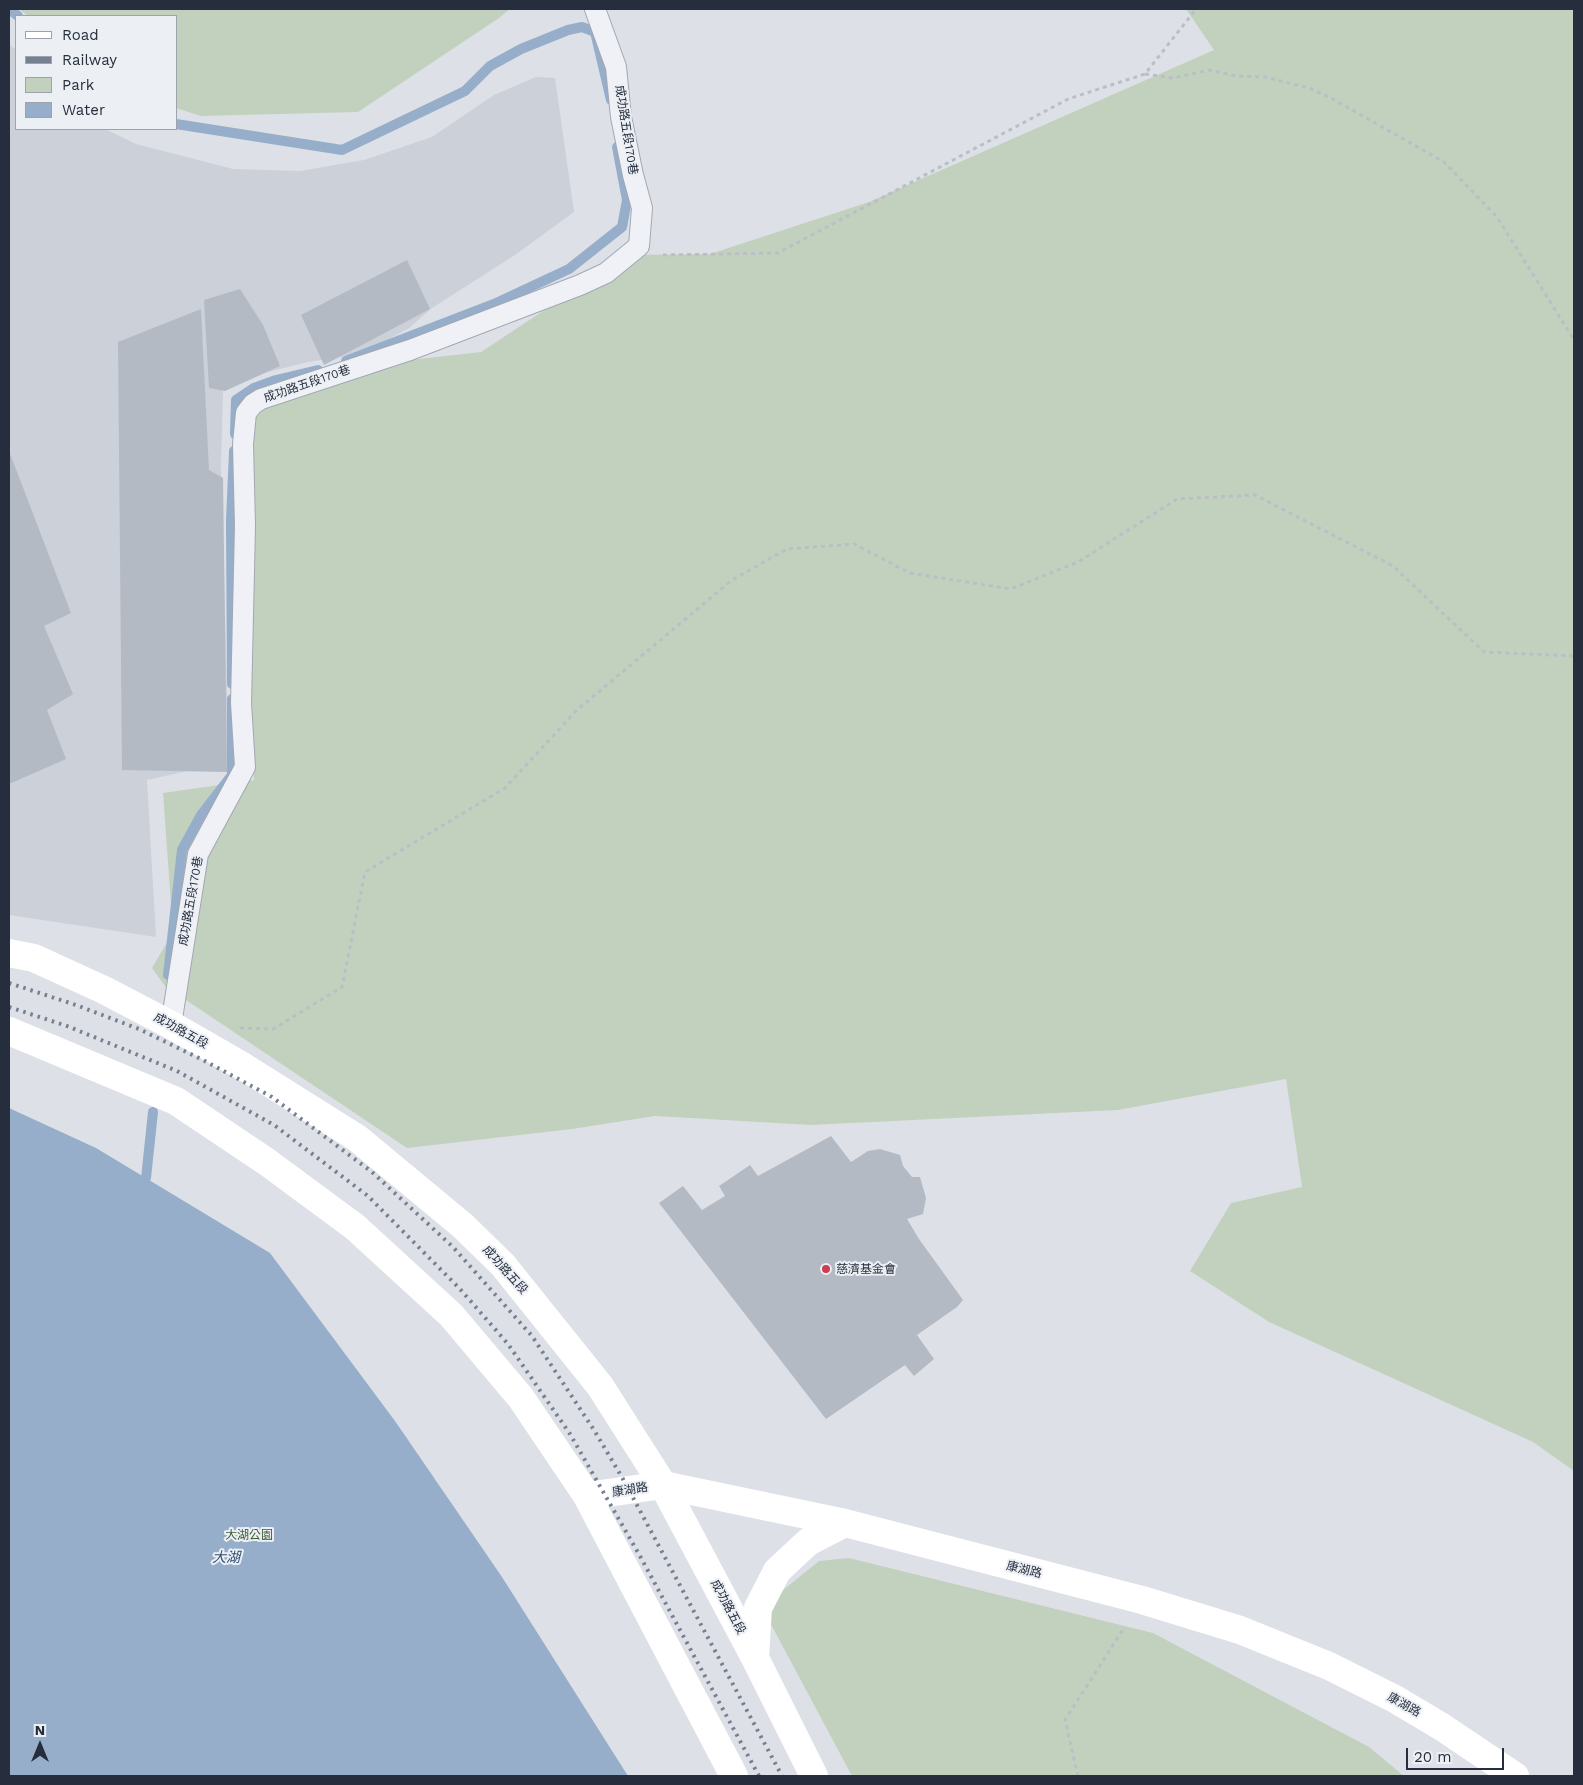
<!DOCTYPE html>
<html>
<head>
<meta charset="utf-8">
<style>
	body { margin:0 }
	#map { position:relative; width:1583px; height:1785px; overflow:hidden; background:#dde1e7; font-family:"Work Sans",sans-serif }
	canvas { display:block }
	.frame { position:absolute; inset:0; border:10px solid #262e3e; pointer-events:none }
	.legend { position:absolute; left:15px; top:15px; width:162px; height:115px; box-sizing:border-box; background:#ecf0f5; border:1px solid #9da2ac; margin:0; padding:6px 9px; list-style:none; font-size:15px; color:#262e3e }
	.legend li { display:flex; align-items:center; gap:10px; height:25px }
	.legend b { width:25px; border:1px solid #9da2ac }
	.north { position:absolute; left:15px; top:1720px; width:50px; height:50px; -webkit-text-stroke:4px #ecf0f5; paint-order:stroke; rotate:0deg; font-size:14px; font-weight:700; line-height:20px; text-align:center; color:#262e3e }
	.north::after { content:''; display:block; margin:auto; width:18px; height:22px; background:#262e3e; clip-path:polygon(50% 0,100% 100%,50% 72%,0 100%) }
	.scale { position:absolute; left:1406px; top:1748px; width:98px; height:22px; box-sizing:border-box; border:2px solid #262e3e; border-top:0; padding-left:6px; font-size:15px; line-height:18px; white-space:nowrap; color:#262e3e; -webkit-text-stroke:4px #ecf0f5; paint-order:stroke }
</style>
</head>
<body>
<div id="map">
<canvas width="1583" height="1785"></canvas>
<div class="frame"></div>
<ul class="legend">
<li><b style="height:6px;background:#fff"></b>Road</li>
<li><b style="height:6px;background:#768091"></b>Railway</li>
<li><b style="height:14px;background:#c2d1be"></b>Park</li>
<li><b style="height:14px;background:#96aec9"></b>Water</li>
</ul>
<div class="north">N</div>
<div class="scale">20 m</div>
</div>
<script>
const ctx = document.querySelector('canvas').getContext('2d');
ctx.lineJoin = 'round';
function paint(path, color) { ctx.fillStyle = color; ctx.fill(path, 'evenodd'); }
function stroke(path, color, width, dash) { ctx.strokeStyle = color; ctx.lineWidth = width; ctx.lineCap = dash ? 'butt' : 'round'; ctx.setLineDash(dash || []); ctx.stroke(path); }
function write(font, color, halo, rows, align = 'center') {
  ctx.font = font + ' "Work Sans","Noto Sans TC",sans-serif'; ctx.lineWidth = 4; ctx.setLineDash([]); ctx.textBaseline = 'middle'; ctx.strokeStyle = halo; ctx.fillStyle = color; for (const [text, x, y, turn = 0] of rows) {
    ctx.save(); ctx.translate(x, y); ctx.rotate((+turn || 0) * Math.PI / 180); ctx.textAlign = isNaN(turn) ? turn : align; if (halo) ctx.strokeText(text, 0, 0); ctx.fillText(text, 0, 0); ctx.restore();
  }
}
const built = new Path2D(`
	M9 44 16 50V129H105L136 144 233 169 300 171 364 160 432 137 494 95 536 77 555 78 574 212 515 255 432 308 409 328 362 354 308 362 268 372 223 390 221 465 229 762 147 780 156 937 9 915Z`);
const green = new Path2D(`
	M19 9H510L499 18 358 112 201 116 176 108V16H28Z
	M1186 9H1574V1471L1533 1442 1269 1322 1190 1271 1231 1203 1302 1187 1286 1079 1118 1110 811 1125 655 1116 572 1129 407 1148 165 986 152 968 173 932 163 793 254 780 233 399 303 372 481 352 628 255 710 254 869 202 1214 50Z
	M849 1558 1153 1633 1369 1747 1404 1776H852L766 1615 782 1591 819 1561Z`);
const water = new Path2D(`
	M9 1108 96 1148 270 1253 395 1421 502 1577 628 1776H9Z`);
const stream = new Path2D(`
	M9 9 18 16
	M176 124 342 150 465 91 490 66 521 49 568 30 582 27 595 32 611 100
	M346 361 494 304 569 269 622 227 627 200 617 147
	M235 434 236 400 254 388 276 380 318 370
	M232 684 231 521 234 451
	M168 975 182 850 201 815 232 775V699
	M146 1178 153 1112`);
const building = new Path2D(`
	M407 260 430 309 324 365 301 315Z
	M240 289 263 325 280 366 225 391 209 388 204 300Z
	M201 309 209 470 223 478 227 772 122 770 118 342Z
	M9 451 71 613 44 626 73 694 47 710 66 759 9 784Z
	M831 1136 851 1162 868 1151 880 1149 900 1155 903 1166 912 1177H920L926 1198 923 1214 907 1219 919 1239 963 1300 957 1307 917 1335 934 1359 914 1376 905 1365 826 1419 659 1203 683 1186 702 1210 725 1196 719 1186 750 1165 758 1176Z`);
const path = new Path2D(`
	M1145 74 1173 78 1210 70 1236 76 1265 77 1309 88 1331 98 1444 162 1497 217 1574 340
	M663 255 778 253 1068 99 1145 74 1196 9
	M240 1028 273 1029 342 987 365 872 505 788 577 710 732 580 787 549 854 544 910 573 1011 589 1078 562 1177 499 1255 495 1393 566 1484 652 1574 656
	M1078 1776 1065 1720 1124 1628`);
const lane = new Path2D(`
	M171 1025 198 854 245 767 241 703 245 526 243 444 246 413 253 404 261 399 410 350 580 285 606 273 639 246 642 208 633 175 621 117 616 67 595 9`);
const secondary = new Path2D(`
	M9 953 34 958 104 990 171 1025 244 1067 357 1138 463 1226 503 1265 600 1386 663 1485 755 1658 814 1776
	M9 1031 176 1101 267 1162 355 1227 451 1315 521 1398 587 1496 734 1776
	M587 1496 663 1485 845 1523 1142 1600 1240 1630 1329 1666 1395 1699 1442 1727 1515 1776
	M755 1658 758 1608 777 1571 808 1542 845 1523`);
const rail = new Path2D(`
	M9 983 76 1005 139 1029 203 1060 272 1097 372 1172 453 1247 532 1336 594 1430 623 1479 782 1776
	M9 1007 67 1026 177 1071 274 1125 368 1196 460 1289 508 1344 570 1434 640 1556 759 1776`);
const markers = [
	[826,1269,5,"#d23c50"]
];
const streetNames = [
	["成功路五段170巷",626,130,81],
	["成功路五段170巷",307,384,-19],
	["成功路五段170巷",191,901,-80],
	["成功路五段",181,1031,29],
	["成功路五段",505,1270,48],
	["康湖路",630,1490,-9],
	["康湖路",1024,1570,14],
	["成功路五段",728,1607,62],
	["康湖路",1404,1705,29]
];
const poiNames = [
	["慈濟基金會",836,1269]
];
const parkNames = [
	["大湖公園",249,1535]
];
const waterNames = [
	["大湖",226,1558]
];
paint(built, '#cbd0d9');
paint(green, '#c2d1be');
paint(water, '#96aec9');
stroke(stream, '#96aec9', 10);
paint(building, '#b4bac4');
stroke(lane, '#a2a8b1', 22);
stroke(path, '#bbbec6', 3, [4, 4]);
stroke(lane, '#eff1f6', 20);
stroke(secondary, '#fff', 28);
stroke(rail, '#768091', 4, [2.5, 5]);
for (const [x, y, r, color] of markers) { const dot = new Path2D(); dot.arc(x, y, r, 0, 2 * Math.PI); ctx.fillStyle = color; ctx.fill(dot); stroke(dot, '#ecf0f5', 2); }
write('12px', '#262e3e', '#ecf0f5', streetNames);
write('12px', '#262e3e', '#ecf0f5', poiNames, 'left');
write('12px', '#395a33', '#ecf0f5', parkNames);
write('italic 14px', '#2f4c73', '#ecf0f5', waterNames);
</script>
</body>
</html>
